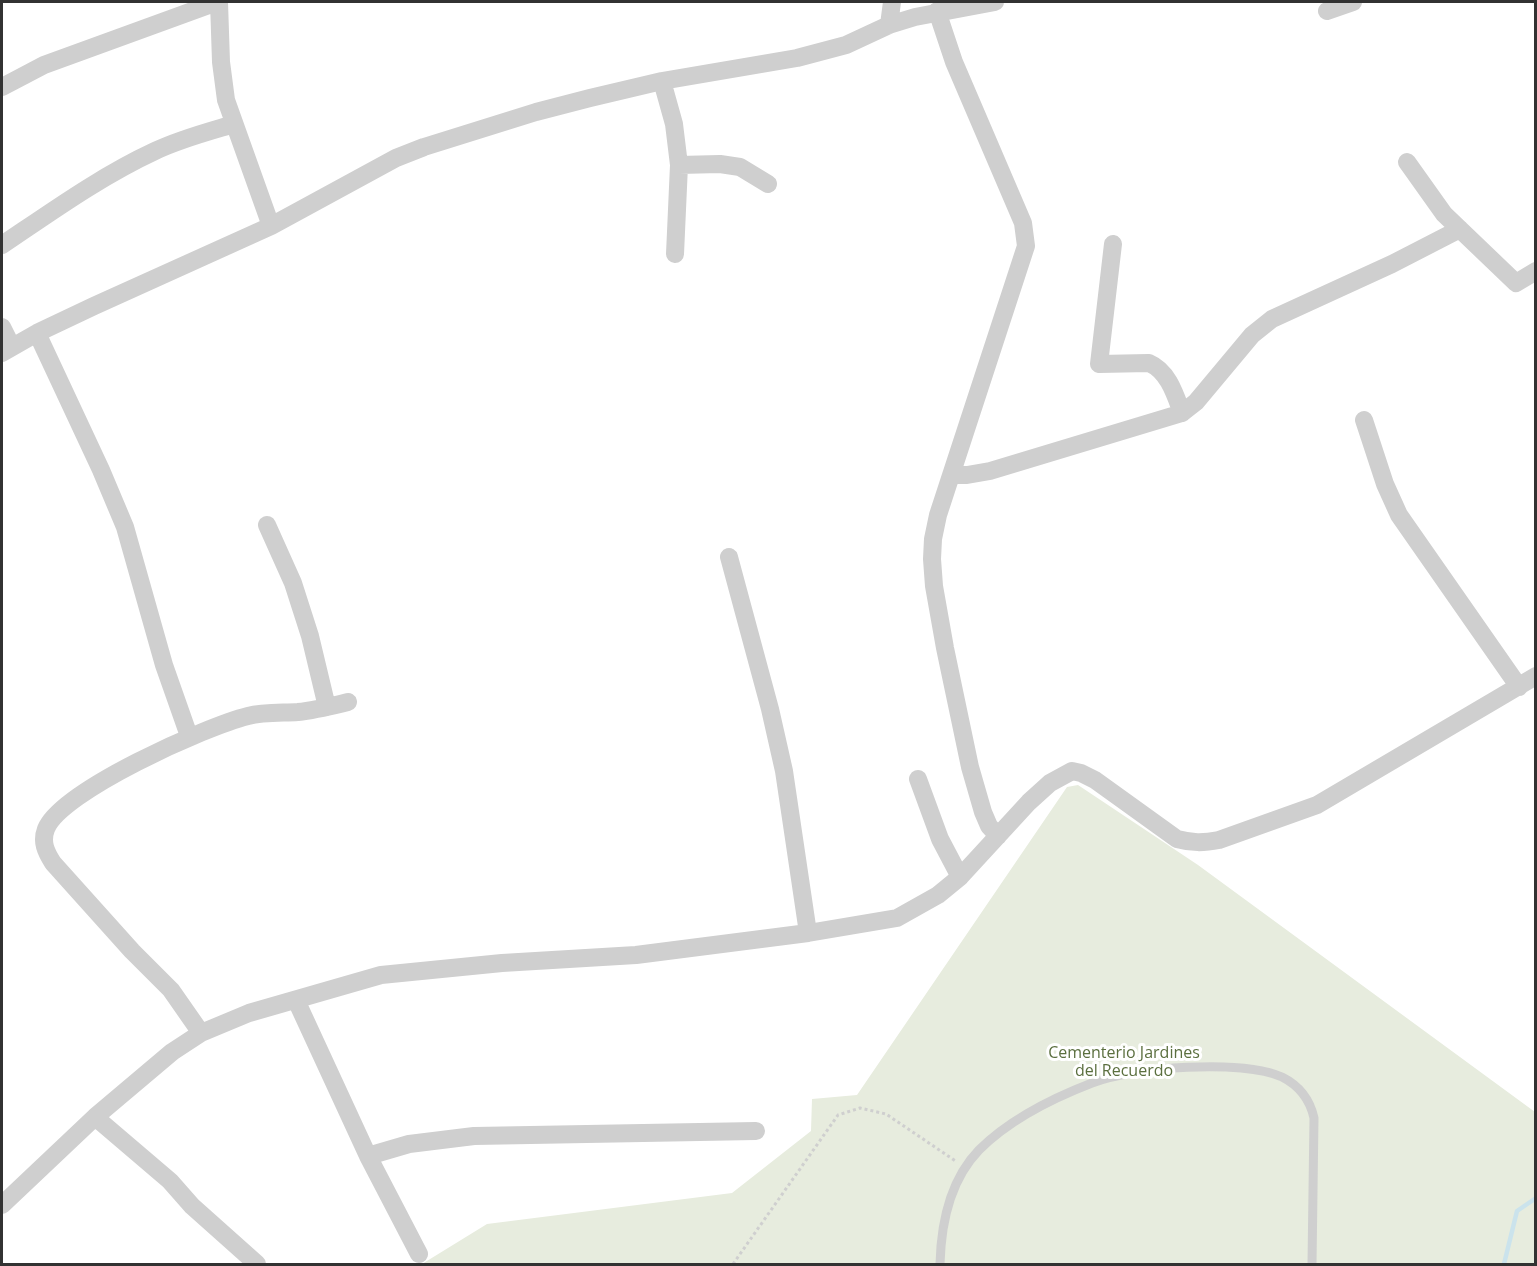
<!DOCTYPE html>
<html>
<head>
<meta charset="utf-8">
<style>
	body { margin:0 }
	#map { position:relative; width:1537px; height:1266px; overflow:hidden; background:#fff; font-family:"Open Sans",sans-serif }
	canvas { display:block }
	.frame { position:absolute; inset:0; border:3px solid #323232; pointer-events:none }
</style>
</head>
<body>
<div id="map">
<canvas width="1537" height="1266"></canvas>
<div class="frame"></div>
</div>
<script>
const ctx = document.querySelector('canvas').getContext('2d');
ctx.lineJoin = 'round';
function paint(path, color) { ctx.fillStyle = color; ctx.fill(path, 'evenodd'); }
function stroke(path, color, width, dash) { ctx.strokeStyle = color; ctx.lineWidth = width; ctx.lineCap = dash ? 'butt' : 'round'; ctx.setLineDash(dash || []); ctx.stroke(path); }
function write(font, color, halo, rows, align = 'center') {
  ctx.font = font + ' "Open Sans",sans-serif'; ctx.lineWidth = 6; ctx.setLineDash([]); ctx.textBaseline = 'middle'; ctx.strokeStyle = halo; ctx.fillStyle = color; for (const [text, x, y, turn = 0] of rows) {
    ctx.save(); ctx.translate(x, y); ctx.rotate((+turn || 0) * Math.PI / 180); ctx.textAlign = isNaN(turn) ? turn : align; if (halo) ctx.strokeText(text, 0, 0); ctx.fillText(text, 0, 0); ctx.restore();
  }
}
const green = new Path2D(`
	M1078 785 1198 865 1535 1112V1264H422L487 1224 732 1193 811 1131 812 1099 857 1095 1067 787Z`);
const stream = new Path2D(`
	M1504 1264 1517 1211 1536 1198`);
const path = new Path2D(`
	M733 1264 838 1115 860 1108 886 1114 957 1162`);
const lane = new Path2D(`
	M940 1264C941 1225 950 1180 979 1150 1009 1120 1053 1098 1092 1083 1133 1067 1242 1059 1282 1077 1300 1086 1310 1100 1314 1118L1312 1264`);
const street = new Path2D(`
	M219 2 221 62 226 100 271 226
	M937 11 954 62 1023 223 1026 246 938 515 933 539 932 559 934 586 945 648 970 767 983 812 989 826 998 836
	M1327 11 1353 2
	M889 25 892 2
	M662 81 674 124 679 165 675 254
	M2 87 44 65 217 2
	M1407 162 1444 214 1516 283 1536 271
	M679 165 720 164 740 167 768 184
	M1113 244 1099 364 1149 363C1168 371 1175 394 1182 413
	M2 245C51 212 101 176 155 151 180 139 207 132 234 124
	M2 327 12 347
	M37 333 101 470 125 527 164 665 189 736
	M2 353 37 333 94 306 271 226 396 158 424 147 536 112 590 98 662 81 797 58 846 45 889 25 915 17 995 2
	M1364 420 1385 484 1399 515 1519 687
	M952 475H967L990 471 1182 413 1196 402 1252 335 1272 319 1392 264 1460 229
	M267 525 293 583 310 636 327 707
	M729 557 770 709 784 771 808 933
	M918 779 940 839 960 877
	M296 1000 368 1156 419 1254
	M201 1033 171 990 132 951 53 863C46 852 41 842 46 829 61 791 207 726 248 716 263 712 282 713 298 712 315 710 331 706 348 702
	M95 1117 170 1181 192 1206 257 1264
	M368 1156 409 1144 474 1136 756 1131
	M2 1205 95 1117 172 1052 201 1033 249 1013 381 975 502 963 636 955 808 933 897 918 938 895 960 877 1029 802 1050 783 1072 771 1081 773 1095 780 1177 839C1192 843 1203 843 1219 840L1317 805 1536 676`);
const parkNames = [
	["Cementerio Jardines",1124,1053],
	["del Recuerdo",1124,1071]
];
paint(green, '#e7ecde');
stroke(stream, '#cbe3ec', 4.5);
stroke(path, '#cfcfcf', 3, [3, 3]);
stroke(lane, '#cfcfcf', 9);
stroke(street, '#cfcfcf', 18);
write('16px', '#5b6f3f', '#fff', parkNames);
</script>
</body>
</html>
